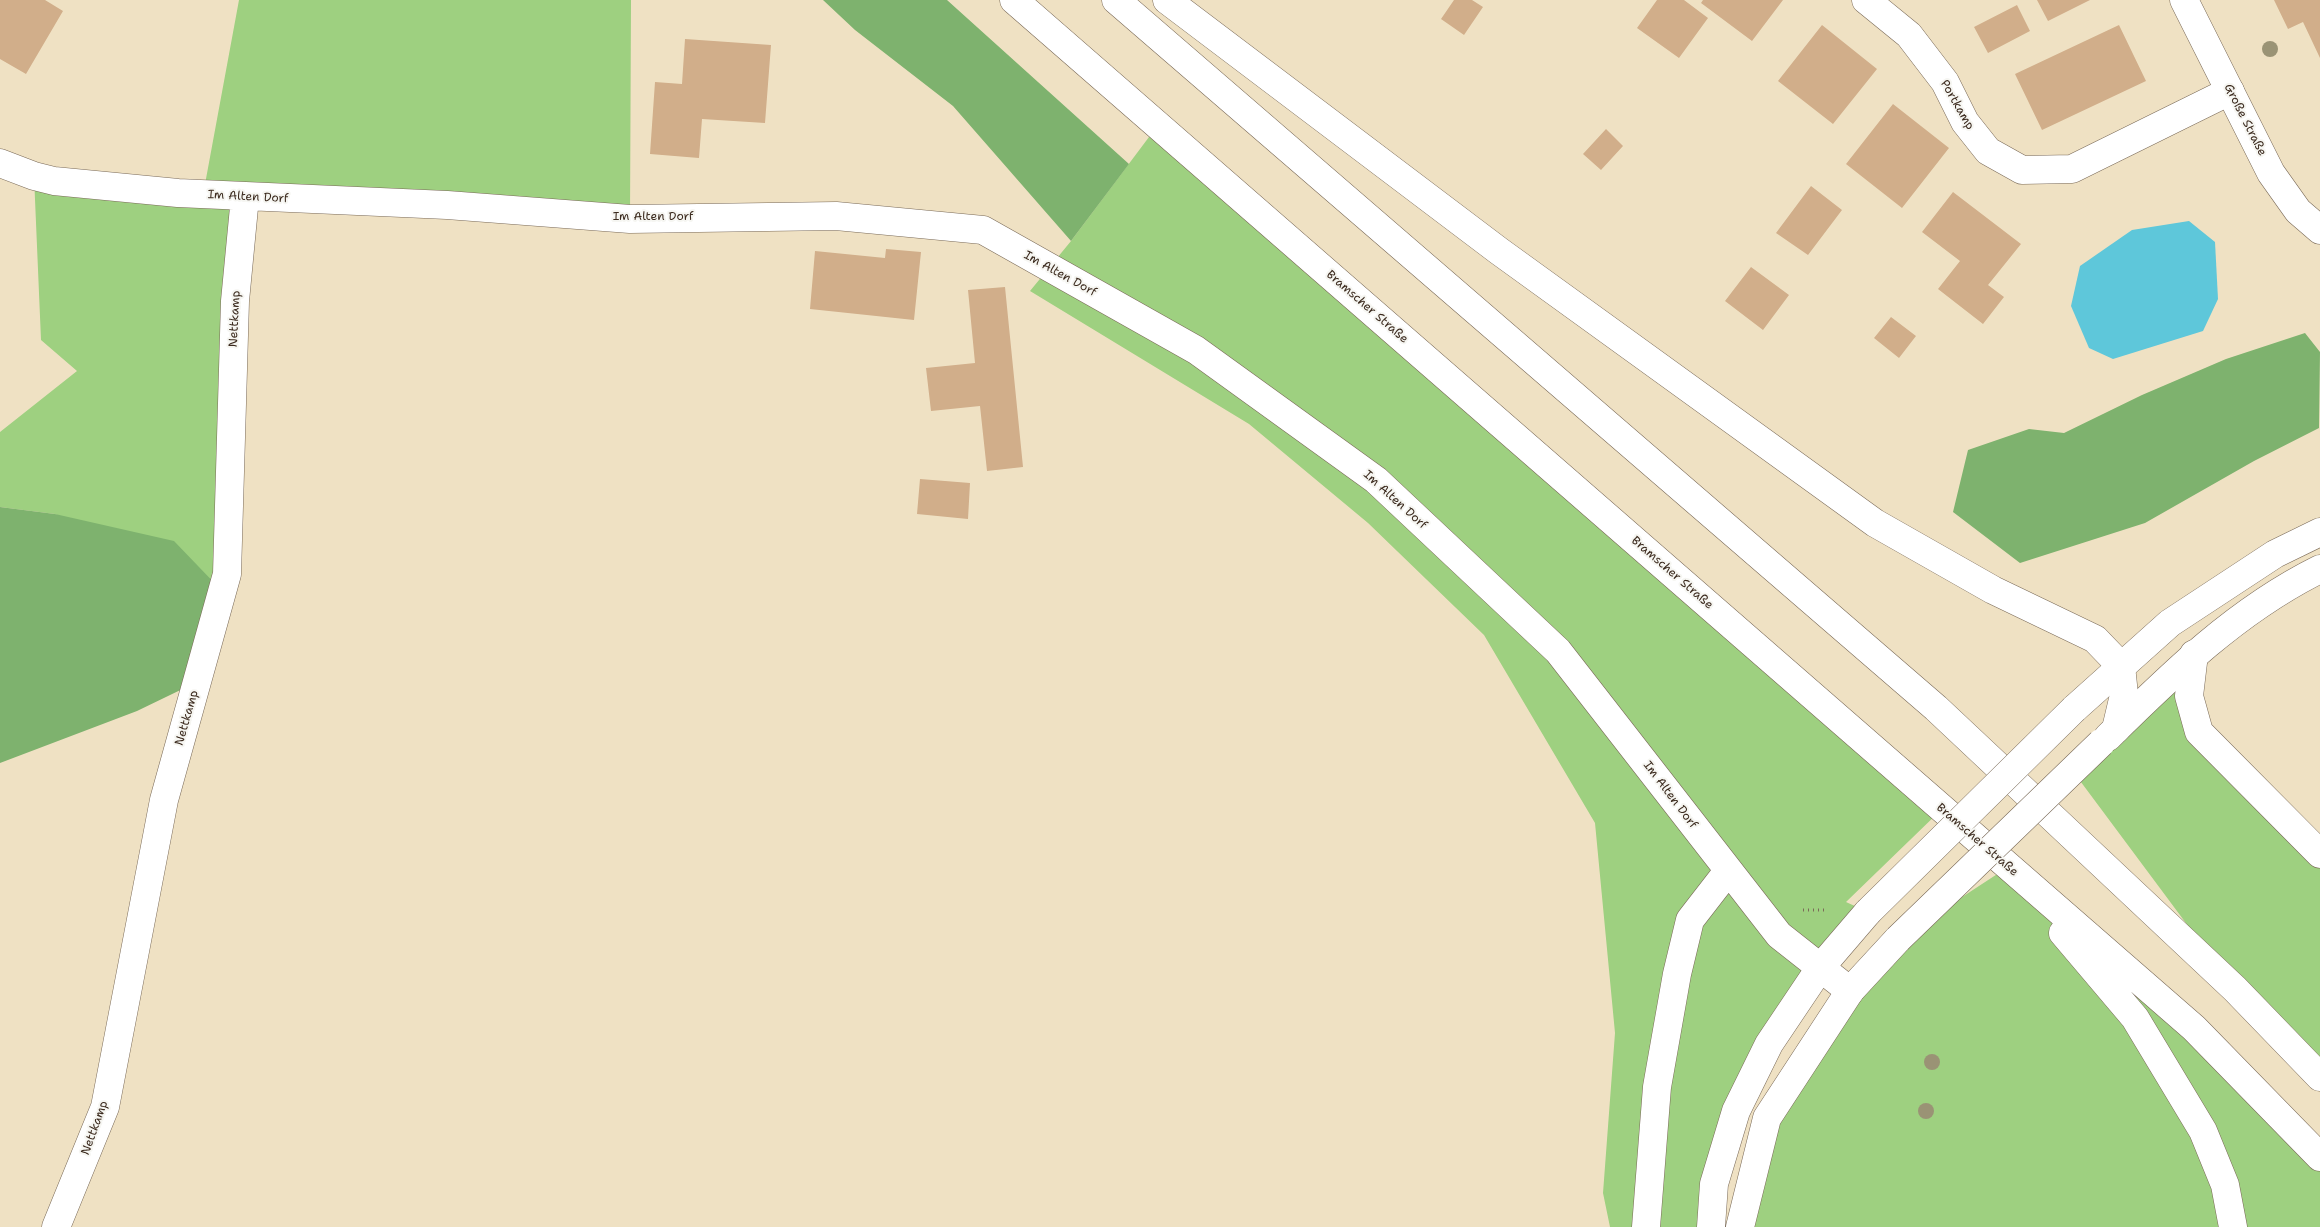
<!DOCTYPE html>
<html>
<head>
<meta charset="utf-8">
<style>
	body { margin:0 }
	canvas { display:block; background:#efe1c3 }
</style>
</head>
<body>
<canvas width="2320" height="1227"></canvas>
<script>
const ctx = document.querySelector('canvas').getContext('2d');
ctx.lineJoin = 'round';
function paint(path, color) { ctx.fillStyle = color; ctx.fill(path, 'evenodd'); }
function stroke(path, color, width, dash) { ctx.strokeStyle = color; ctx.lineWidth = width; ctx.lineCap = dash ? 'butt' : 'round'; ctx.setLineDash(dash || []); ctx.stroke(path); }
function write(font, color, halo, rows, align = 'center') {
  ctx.font = font + ' "Shantell Sans",sans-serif'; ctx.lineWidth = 4; ctx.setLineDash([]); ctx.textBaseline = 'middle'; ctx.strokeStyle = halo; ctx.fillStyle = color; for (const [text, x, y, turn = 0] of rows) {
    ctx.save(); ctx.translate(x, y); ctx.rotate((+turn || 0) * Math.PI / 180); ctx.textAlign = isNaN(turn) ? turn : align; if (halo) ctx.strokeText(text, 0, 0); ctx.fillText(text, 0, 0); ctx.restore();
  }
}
const green = new Path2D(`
	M239 0H631L630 219 245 198 223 592 55 514 0 507V432L77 371 41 340 34 176 203 195Z
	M1158 125 1942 809 1846 902 1868 912 1769 1044 1711 1227H1610L1603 1193 1615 1033 1595 823 1484 635 1368 523 1249 424 1030 291 1071 241Z
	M2194 654 2199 732 2320 854V1077L2235 989 2072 770Z
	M2008 867 2320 1157V1227H1740L1767 1118 1898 939Z`);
const forest = new Path2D(`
	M823 0H947L1129 164 1071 241 953 106 855 30Z
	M2305 333 2320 352 2319 428 2254 461 2145 523 2020 563 1953 512 1968 450 2029 429 2064 433 2142 395 2226 359Z
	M0 507 55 514 174 541 223 592 197 682 137 711 0 763Z`);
const water = new Path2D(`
	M2189 221 2215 242 2218 299 2203 331 2113 359 2089 348 2071 306 2080 266 2132 230Z`);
const building = new Path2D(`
	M0 0H45L63 11 26 74 0 59Z
	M1454 0H1472L1483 7 1464 35 1441 19Z
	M1657 0H1684L1708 18 1679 58 1637 28Z
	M1703 0H1783L1752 41 1701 3Z
	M2037 0H2090L2048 21Z
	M2274 0H2320V58L2303 22 2288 29Z
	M2017 5 2030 31 1988 53 1974 27Z
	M1822 25 1877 69 1833 124 1778 81Z
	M2119 25 2146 81 2042 130 2015 74Z
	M685 39 771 45 765 123 702 119 699 158 650 154 655 82 682 84Z
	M1893 104 1949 148 1902 208 1846 164Z
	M1606 129 1623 146 1601 170 1583 154Z
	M1811 186 1842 210 1808 255 1776 233Z
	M1953 192 2021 244 1988 285 2004 297 1983 324 1938 289 1960 261 1922 232Z
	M886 249 921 252 914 320 810 309 815 251 885 258Z
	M1751 267 1789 295 1763 330 1725 301Z
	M1005 287 1023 467 987 471 980 406 931 411 926 368 975 363 968 290Z
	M1891 317 1916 336 1899 358 1874 338Z
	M920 479 970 483 968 519 917 514Z`);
const path = new Path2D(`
	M1803 910H1826`);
const street = new Path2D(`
	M1866 0 1909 35 1945 82 1965 122 1988 151 2022 170 2072 169 2230 91
	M0 163 34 176 54 181 178 193 447 205 630 219 836 216 983 230 1196 350 1376 480 1558 651 1779 935 1850 991
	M56 1227 105 1107 164 800 227 574 235 301 245 197
	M1646 1227 1657 1087 1677 974 1690 920 1728 871`);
const secondary = new Path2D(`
	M2184 0 2271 173 2298 211 2320 230
	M2074 709 2170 623 2275 554 2320 532
	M2108 737C2173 673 2237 610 2320 569
	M1820 968 1868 912
	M1850 991 1898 939`);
const highway = new Path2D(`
	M1014 0 2194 1028 2320 1157
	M1116 0 1936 708 2235 989 2320 1077
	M1167 0 1499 251 1875 523 1993 590 2095 639 2121 666 2124 695 2116 729
	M2194 654 2189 696 2199 732 2320 854
	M2063 933 2135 1018 2203 1131 2225 1185 2233 1227
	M1711 1227 1714 1184 1736 1111 1769 1044 1820 968
	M1740 1227 1767 1118 1850 991`);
const secondaryBridge = new Path2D(`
	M1868 912 2074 709
	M1898 939 2101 743`);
const trees = [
	[2270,49],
	[1932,1062],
	[1926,1111]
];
const streetNames = [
	["Portkamp",1957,105,60],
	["Große Straße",2245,120,63],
	["Im Alten Dorf",248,197,3],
	["Im Alten Dorf",653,217],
	["Im Alten Dorf",1060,274,29],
	["Bramscher Straße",1367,307,41],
	["Nettkamp",235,319,-87],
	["Im Alten Dorf",1395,500,42],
	["Bramscher Straße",1672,573,41],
	["Nettkamp",187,718,-74],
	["Im Alten Dorf",1670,795,53],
	["Bramscher Straße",1977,840,41],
	["Nettkamp",95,1128,-70]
];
paint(green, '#9ed080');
paint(forest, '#7eb26e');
paint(water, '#5ec7da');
paint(building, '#d1ae8a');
stroke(street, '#7a6a58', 29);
stroke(secondary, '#7a6a58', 29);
stroke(highway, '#7a6a58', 29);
stroke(path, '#7a6a58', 3, [1, 4]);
stroke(street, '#fff', 28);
stroke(secondary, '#fff', 28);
stroke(highway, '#fff', 28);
stroke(secondaryBridge, '#7a6a58', 29, []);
stroke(secondaryBridge, '#fff', 28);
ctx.fillStyle = '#9a9375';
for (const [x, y] of trees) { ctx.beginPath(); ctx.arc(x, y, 8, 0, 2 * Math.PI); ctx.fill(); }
write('12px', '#3b2a1e', '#f6f6f2', streetNames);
</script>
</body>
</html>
